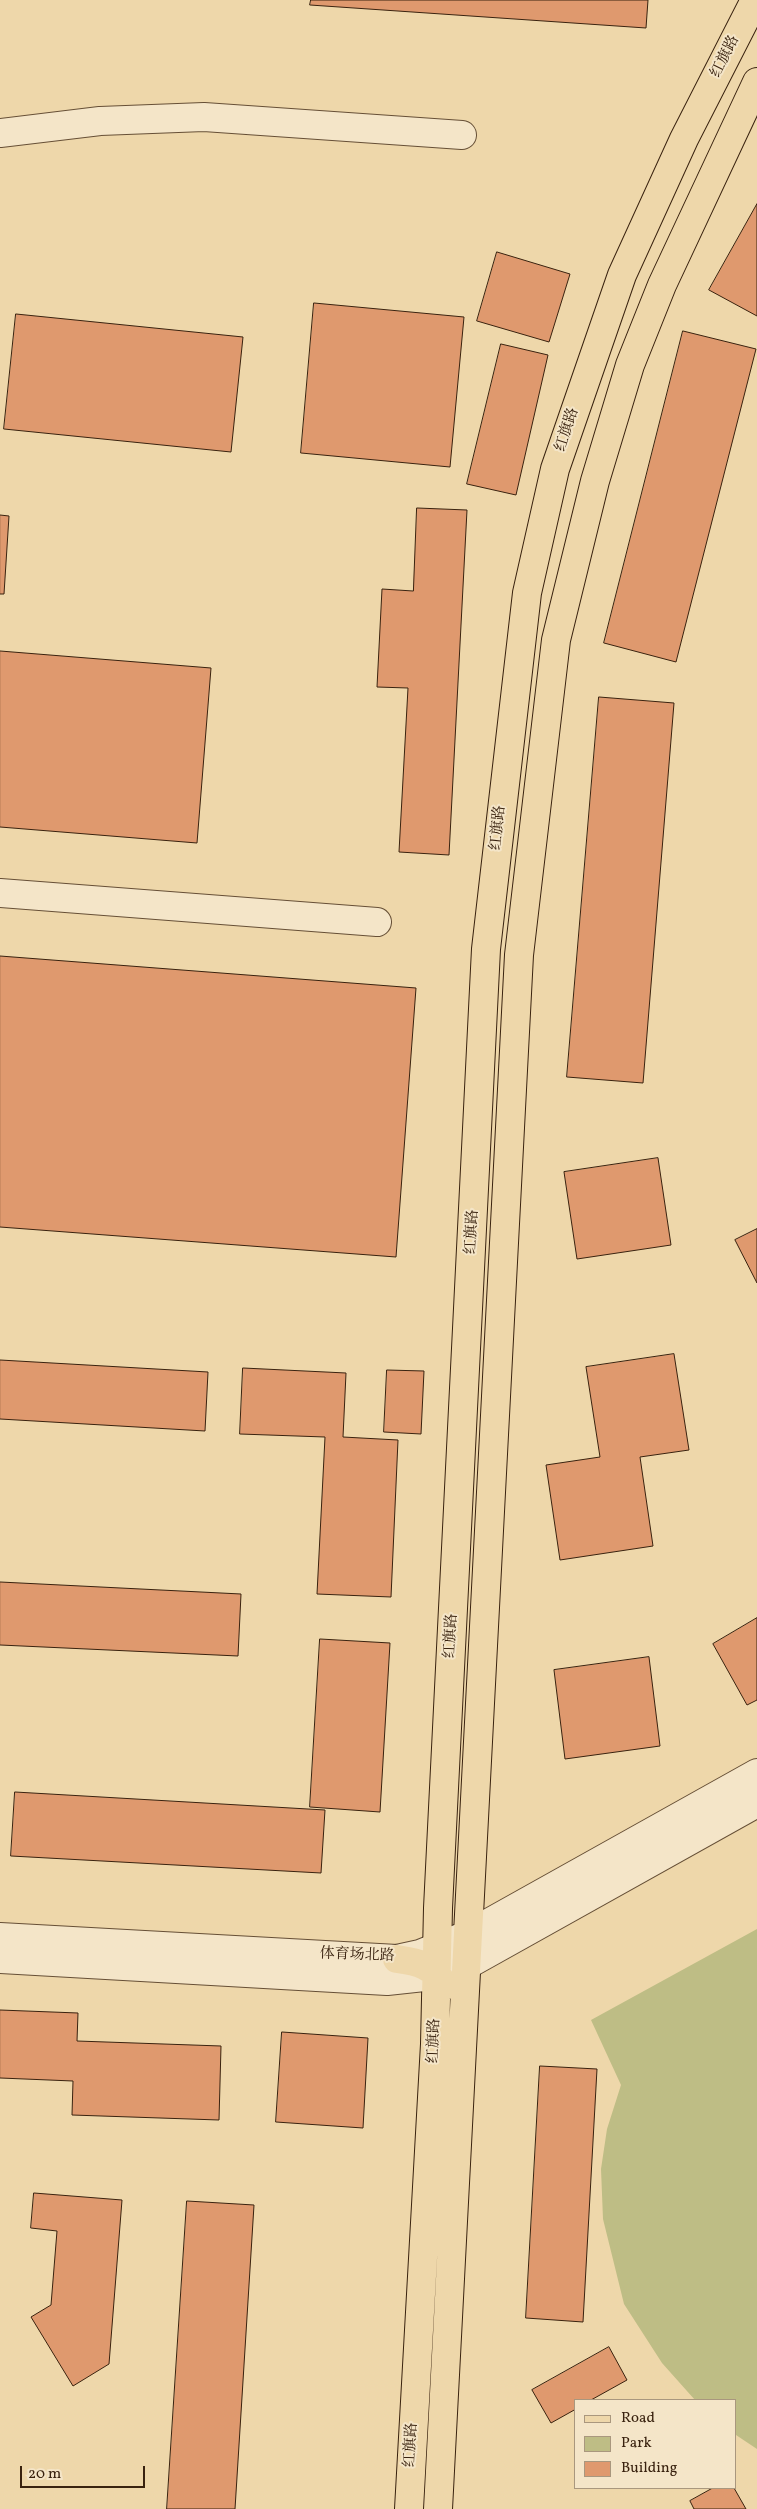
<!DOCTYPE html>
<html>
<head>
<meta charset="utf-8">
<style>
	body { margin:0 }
	#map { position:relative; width:757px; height:2509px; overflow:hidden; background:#eed7aa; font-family:Vollkorn,serif }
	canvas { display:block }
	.legend { position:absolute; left:574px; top:2399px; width:162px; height:90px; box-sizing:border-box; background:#f4e5c8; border:1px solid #a9977e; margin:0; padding:6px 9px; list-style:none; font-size:15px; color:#39220f }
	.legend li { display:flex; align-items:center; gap:10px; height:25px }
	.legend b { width:25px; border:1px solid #a9977e }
	.scale { position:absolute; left:20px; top:2466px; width:125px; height:22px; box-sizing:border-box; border:2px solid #39220f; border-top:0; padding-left:6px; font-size:15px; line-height:18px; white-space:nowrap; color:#39220f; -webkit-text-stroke:4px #f4e5c8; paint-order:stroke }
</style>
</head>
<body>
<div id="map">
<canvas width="757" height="2509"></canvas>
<ul class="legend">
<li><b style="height:6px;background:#eed7aa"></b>Road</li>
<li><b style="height:14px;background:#bebd85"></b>Park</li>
<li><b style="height:14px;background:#df996e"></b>Building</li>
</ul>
<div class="scale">20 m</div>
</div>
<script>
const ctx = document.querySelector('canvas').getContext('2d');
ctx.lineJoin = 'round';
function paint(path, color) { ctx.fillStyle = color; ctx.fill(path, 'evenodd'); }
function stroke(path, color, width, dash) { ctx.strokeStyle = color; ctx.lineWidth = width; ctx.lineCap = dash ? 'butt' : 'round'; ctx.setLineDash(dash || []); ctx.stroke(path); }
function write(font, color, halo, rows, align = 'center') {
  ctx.font = font + ' Vollkorn,"Noto Serif SC",serif'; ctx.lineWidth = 4; ctx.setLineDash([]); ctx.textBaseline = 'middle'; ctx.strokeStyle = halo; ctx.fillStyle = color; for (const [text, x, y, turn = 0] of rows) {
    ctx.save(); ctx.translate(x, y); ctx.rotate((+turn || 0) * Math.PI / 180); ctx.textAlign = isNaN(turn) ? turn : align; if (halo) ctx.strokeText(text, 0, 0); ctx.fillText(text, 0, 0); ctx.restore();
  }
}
const green = new Path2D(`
	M757 1929V2449L736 2435V2400H695L662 2363 624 2304 603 2219 601 2169 607 2129 621 2085 591 2020Z`);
const building = new Path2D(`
	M311 0H648L646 28 310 5Z
	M757 204V316L709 290Z
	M497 252 570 274 549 342 477 321Z
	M314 303 464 317 450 467 301 453Z
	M16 314 243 337 231 452 4 429Z
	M683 331 756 349 676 662 604 643Z
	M501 344 548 355 516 495 467 484Z
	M417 508 467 510 449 855 399 852 408 688 377 687 382 589 413 591Z
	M0 515 9 516 4 594H0Z
	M0 651 211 668 197 843 0 827Z
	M599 697 674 703 643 1083 567 1077Z
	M0 956 416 988 396 1257 0 1227Z
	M658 1158 671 1245 577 1259 564 1172Z
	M757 1229V1283L735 1240Z
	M674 1354 689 1450 640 1457 653 1546 560 1560 546 1465 600 1457 586 1367Z
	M0 1360 208 1372 205 1431 0 1419Z
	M243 1368 346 1373 343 1437 398 1440 391 1597 317 1594 325 1437 240 1434Z
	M387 1370 424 1371 421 1434 384 1432Z
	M0 1582 241 1594 238 1656 0 1645Z
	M757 1618V1700L747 1705 713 1644Z
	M320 1639 390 1643 380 1812 310 1807Z
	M649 1657 660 1746 565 1759 554 1670Z
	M15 1792 325 1810 321 1873 11 1856Z
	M0 2010 78 2013 77 2041 221 2046 219 2120 72 2115 73 2081 0 2078Z
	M282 2032 368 2038 363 2128 276 2122Z
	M540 2066 597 2069 583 2322 526 2318Z
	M34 2193 122 2200 109 2364 73 2386 31 2317 51 2305 57 2231 31 2228Z
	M187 2201 254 2205 235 2509H167Z
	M609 2347 627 2380 591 2400H576V2409L551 2423 532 2390Z
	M713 2488H734L746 2509H694L690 2501Z`);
const minor = new Path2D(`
	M0 133 100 121 204 117 462 135
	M0 893 377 922
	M0 1937 397 1959 420 1954 467 1935 757 1773
	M0 1959 387 1981 424 1977 467 1965 757 1803`);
const major = new Path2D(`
	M397 1959C418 1962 434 1965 444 1986
	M409 2509 435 2044 438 1908 486 949 527 593 555 469 622 275 684 139 755 0
	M438 2509 519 955 556 640 595 481 630 365 662 285 757 82`);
const streetNames = [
	["红旗路",726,57,-63],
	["红旗路",568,430,-72],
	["红旗路",499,828,-84],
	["红旗路",473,1232,-87],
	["红旗路",452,1636,-87],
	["体育场北路",357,1956,2],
	["红旗路",435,2041,-88],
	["红旗路",412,2445,-87]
];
paint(green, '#bebd85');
paint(building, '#df996e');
stroke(building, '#39220f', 1);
stroke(minor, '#664f36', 30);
stroke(major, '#39220f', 30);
stroke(minor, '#f4e5c8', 28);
stroke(major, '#eed7aa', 28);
write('15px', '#39220f', '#f4e5c8', streetNames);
</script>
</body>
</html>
